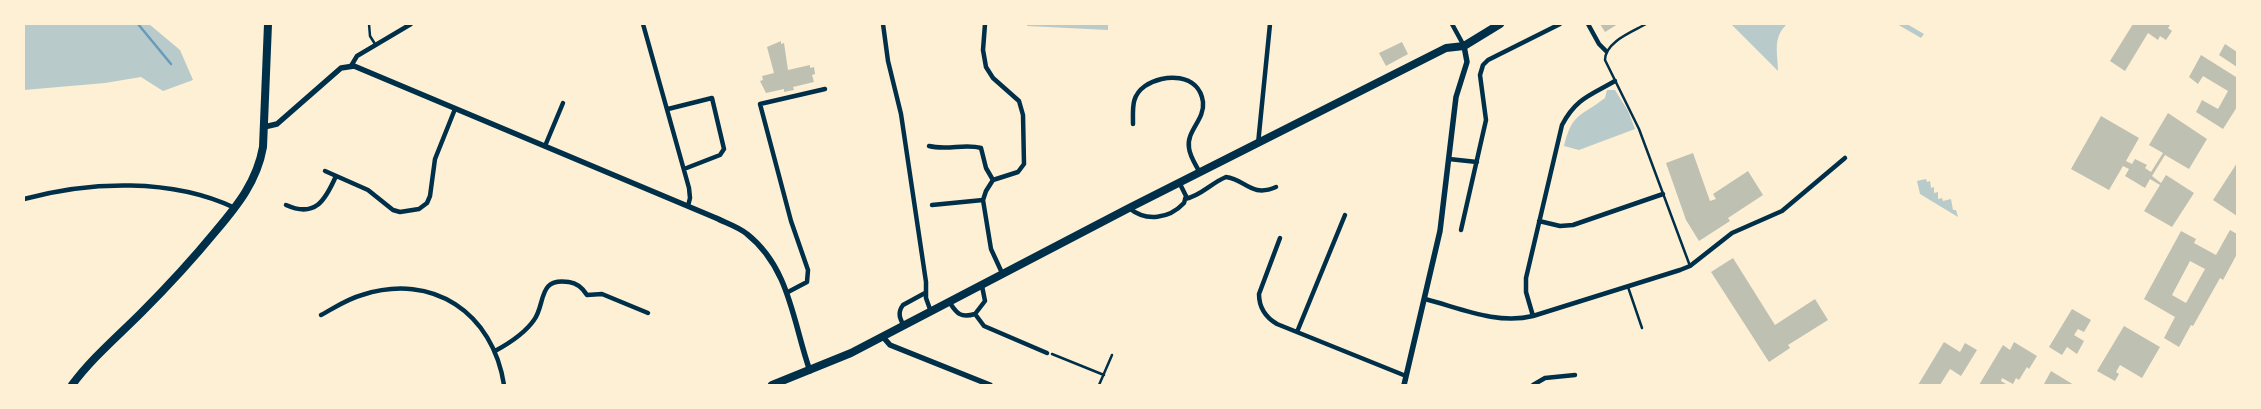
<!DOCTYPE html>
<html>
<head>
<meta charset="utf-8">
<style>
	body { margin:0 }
	#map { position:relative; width:2261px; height:409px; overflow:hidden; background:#fdf0d5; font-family:Jost,sans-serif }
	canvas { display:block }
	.frame { position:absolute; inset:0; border:25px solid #fdf0d5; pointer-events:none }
</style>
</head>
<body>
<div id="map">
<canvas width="2261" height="409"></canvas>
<div class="frame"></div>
</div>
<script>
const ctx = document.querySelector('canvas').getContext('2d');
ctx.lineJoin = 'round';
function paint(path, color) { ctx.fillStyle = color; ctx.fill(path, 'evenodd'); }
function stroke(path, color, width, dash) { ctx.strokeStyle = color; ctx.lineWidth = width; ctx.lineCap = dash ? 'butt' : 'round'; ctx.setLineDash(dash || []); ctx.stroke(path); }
const green = new Path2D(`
	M24 24H149L180 50 193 80 163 91 141 77 105 83 24 90Z
	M1027 24H1108V30L1027 26Z
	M1731 24H1787C1772 38 1778 53 1778 71Z
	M1897 24H1907L1924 34 1921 38Z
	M1607 90H1615L1628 111 1635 129 1579 150 1564 146C1572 113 1580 117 1605 98Z
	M1926 179 1927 182 1930 181 1931 188 1934 187V193L1938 192V199L1942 198 1943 201 1951 199 1953 210H1956L1958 217 1920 194 1917 181Z`);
const stream = new Path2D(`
	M138 24 171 64`);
const building = new Path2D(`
	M1600 24H1618L1605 32Z
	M2133 24H2168L2170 25 2168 28 2172 31 2166 40 2160 36 2158 40 2148 33 2125 71 2110 61Z
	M781 41V44L784 43 788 70 810 65V68L814 67 815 74 812 75 814 82 793 87 794 90 784 92V89L766 93 760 81 763 80 762 76 774 73 767 47Z
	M1402 42 1408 54 1386 66 1379 53Z
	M2225 44 2237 52V67L2219 55Z
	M2201 55 2236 77 2237 75V107L2223 129 2196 112 2202 100 2218 109 2228 91 2203 76 2198 84 2189 77Z
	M2168 113 2207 139 2189 169 2165 155 2152 176 2161 183 2166 175 2194 193 2172 227 2144 211 2160 185 2150 179 2145 188 2125 176 2129 169 2123 166 2109 190 2071 169 2101 116 2139 138 2126 161 2132 164 2135 159 2147 165 2145 168 2151 172 2163 153 2149 145Z
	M1693 153 1710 201 1716 199 1713 194 1748 171 1763 195 1728 218 1730 221 1699 241 1686 220 1666 163Z
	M2237 163V216L2213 200Z
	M2230 230 2237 234V254L2223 280 2220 278 2193 326 2191 325 2179 347 2164 338 2175 317 2144 299 2181 231 2196 239 2194 243 2216 255ZM2190 261 2205 269 2186 303 2172 295Z
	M1733 258 1775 325 1815 299 1828 320 1788 345 1790 348 1769 362 1711 272Z
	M2072 309 2091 320 2084 332 2078 329 2074 335 2084 341 2077 354 2067 347 2062 355 2049 347Z
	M2124 326 2160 347 2142 378 2120 365 2116 372 2119 374 2115 381 2097 371Z
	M1944 342 1960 352 1965 343 1977 350 1961 376 1950 369 1940 385H1918Z
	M2014 342 2037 356 2029 369 2027 367 2019 380 2016 378 2013 384 2002 378 2001 381 2006 384 2005 385H1979L2003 345 2010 350Z
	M2051 371 2074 385 2044 384Z`);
const service = new Path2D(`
	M369 24 370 36 375 44
	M1646 24C1632 32 1605 42 1605 60L1639 129 1690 266
	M1628 287 1642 328
	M1052 354 1104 375
	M1099 385 1112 355`);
const minor = new Path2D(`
	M643 24 689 188 690 198 688 206
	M883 24 888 61 901 114 926 282V298L931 312
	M985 24 983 50 986 67 993 78 1019 101 1023 115 1024 164 1018 172 993 180 986 191 983 200 991 249 1003 275
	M1452 24 1464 46
	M1588 24 1599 44 1606 51
	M351 66 357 56 411 24
	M668 109 712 98 724 149 720 155 684 169
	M1133 124C1133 108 1131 96 1145 86 1164 73 1199 73 1203 102 1205 120 1186 131 1189 148 1190 157 1196 165 1200 173
	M1258 144 1270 24
	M545 146 563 103
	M929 146C948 151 964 143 981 148L986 168 993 180
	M1449 159 1477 162
	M325 171 368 190 393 210 400 212 419 209 427 203 430 196 435 159 455 109
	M24 199C90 181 172 178 235 208
	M1185 199C1201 196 1211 183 1226 177 1245 179 1251 198 1276 187
	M286 205C315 218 325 201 336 176
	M932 205 983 200
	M1129 208C1146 222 1169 219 1184 203L1186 196 1180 184
	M1539 221 1560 226 1573 225 1663 194
	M1461 230 1486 120 1480 75 1483 65 1488 60 1560 24
	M1280 238 1259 294C1259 308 1265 317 1277 324L1406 376
	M788 292 807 282 808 270 791 221 760 104 825 89
	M1425 299C1460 308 1497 325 1533 316L1680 270 1690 266 1732 233 1782 211 1845 158
	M950 303C957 314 961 318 975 314L985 301 982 286
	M975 314 984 326 1047 353
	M321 315C334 308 347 299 362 295 433 272 493 313 504 385
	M1533 316 1526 292V278L1562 125C1576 98 1591 95 1615 81
	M904 326C900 319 897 313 903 305L925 293
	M1297 332 1345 215
	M495 351C508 344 525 333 534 320 546 304 537 277 569 282 577 283 582 287 587 295L602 294 648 313
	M1533 385 1545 378 1575 375`);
const tertiary = new Path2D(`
	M264 127 277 124 341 68 354 66 716 218C726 223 739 227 747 234 790 268 793 323 810 371
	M883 337 890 345 990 385
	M1404 385 1440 231 1456 97 1467 62 1464 46`);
const primary = new Path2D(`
	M72 385C92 358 117 337 141 313 167 287 192 260 215 232 238 205 257 181 263 147L268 24
	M772 385 851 353 1129 208 1446 48 1464 46 1500 24`);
paint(green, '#b9caca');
stroke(stream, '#669bbc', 2.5);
paint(building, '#bec0b2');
stroke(service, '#003049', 2.5);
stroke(minor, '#003049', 4.5);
stroke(tertiary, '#003049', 5.5);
stroke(primary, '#003049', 8);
</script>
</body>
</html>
